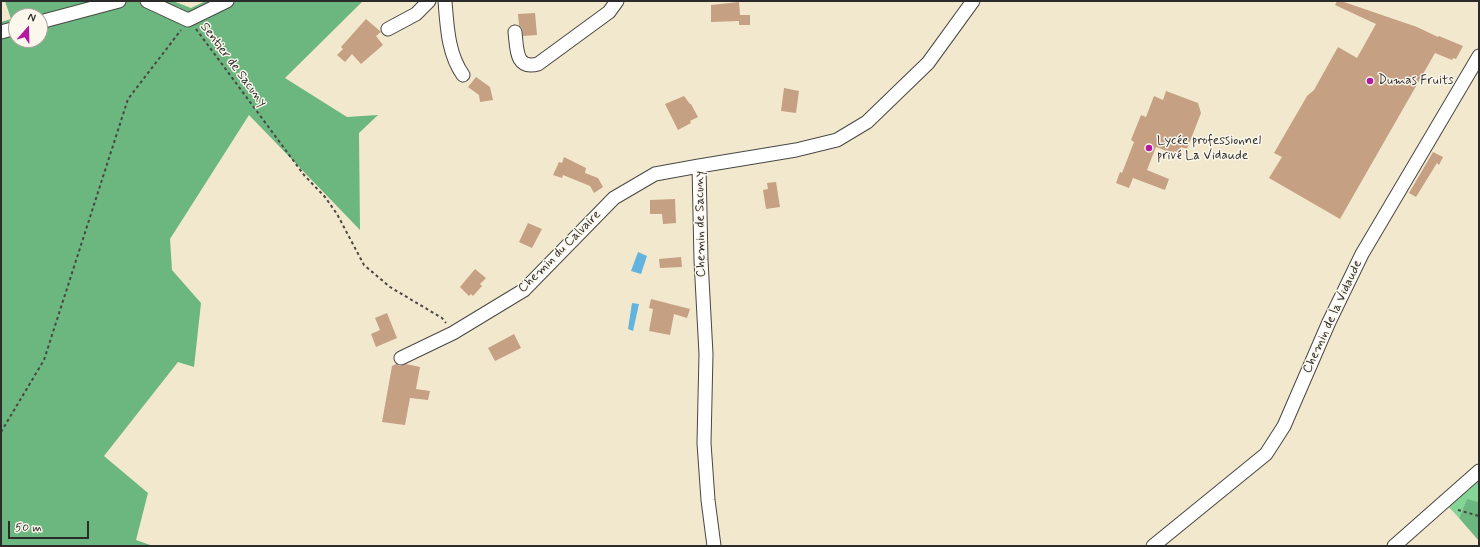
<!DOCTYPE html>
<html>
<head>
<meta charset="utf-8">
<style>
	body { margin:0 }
	#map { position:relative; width:1480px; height:547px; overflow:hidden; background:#f2e8ce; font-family:Mynerve,sans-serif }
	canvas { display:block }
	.frame { position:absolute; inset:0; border:2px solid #2b2b2b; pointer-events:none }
	.north { position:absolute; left:8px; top:8px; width:40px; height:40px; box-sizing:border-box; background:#fbf7ec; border:1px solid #a8a59f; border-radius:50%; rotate:20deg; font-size:11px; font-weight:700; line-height:16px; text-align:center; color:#2b2b2b }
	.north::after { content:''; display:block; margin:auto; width:14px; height:18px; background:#b5179e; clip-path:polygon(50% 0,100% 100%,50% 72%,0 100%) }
	.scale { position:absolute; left:8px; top:521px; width:81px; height:18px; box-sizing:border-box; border:2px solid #2b2b2b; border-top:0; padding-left:5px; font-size:12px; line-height:14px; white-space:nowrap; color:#2b2b2b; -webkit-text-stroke:3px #fbf7ec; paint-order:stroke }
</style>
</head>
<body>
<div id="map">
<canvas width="1480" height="547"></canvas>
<div class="frame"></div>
<div class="north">N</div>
<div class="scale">50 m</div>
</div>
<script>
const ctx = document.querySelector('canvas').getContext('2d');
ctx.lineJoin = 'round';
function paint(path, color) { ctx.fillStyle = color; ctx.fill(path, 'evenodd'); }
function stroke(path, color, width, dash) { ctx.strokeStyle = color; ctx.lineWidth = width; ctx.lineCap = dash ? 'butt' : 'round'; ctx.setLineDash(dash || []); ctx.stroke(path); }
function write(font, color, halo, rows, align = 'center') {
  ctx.font = font + ' Mynerve,sans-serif'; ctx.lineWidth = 3; ctx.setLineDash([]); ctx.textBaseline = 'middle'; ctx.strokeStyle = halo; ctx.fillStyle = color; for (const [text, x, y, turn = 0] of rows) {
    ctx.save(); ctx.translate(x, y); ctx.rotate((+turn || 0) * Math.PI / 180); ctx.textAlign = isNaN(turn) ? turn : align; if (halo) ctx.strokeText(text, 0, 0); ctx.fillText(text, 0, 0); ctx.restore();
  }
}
const green = new Path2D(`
	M1479 477V502L1467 500 1459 518 1446 504Z`);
const forest = new Path2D(`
	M5 1H173L191 8 206 1H363L285 78 347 117 378 115 359 133 360 230 249 115 170 239 172 270 201 303 194 367 178 362 104 456 148 493 136 540 153 546H1V22L11 19ZM16 16H40V40H16Z
	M1467 499 1479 502V541L1459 518Z`);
const water = new Path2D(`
	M638 252 647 256 641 274 631 271Z
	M632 303 639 304 633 331 628 329Z`);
const building = new Path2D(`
	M1337 1H1341L1417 27 1438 37 1439 36 1463 46 1456 59 1453 58 1452 60 1435 53 1340 219 1269 178 1282 157 1274 153 1307 96 1314 90 1338 47 1357 58 1376 24 1335 5Z
	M739 2 740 15H750V25H739V21L711 22V5Z
	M535 13 537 35 523 36 522 28 519 25 518 14Z
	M366 19 381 32 376 36 383 45 361 64 352 54 345 62 337 55 343 49 341 47Z
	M476 77 490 87 493 100 480 102 479 95 468 87Z
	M784 88 799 91 796 113 781 111Z
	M1166 91 1198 103 1201 113 1187 149 1181 147 1178 155 1156 147 1147 170 1169 179 1165 190 1133 178 1129 188 1116 183 1120 172 1122 173 1134 142 1131 140 1141 115 1146 117 1154 96 1163 100Z
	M684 96 690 104H691L698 117 690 121 691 123 678 130 665 104Z
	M1433 152 1443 157 1439 165 1437 163 1416 197 1409 193Z
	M564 157 586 168 585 173 598 178 603 187 594 193 590 186 563 175 562 178 553 175 559 162 562 163Z
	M776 182 780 207 766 209 763 190 768 189 767 183Z
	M675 199 676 223 663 224 662 214H650V200Z
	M528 223 542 229 532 248 519 242Z
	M681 257 682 267 660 268 659 259Z
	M475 269 486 278 480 284 482 286 473 296 471 294 469 296 460 287Z
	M651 299 690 309 687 318 674 314 670 335 649 331 653 309 649 308Z
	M387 313 397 338 376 347 371 334 380 330 375 318Z
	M514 334 521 348 495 361 488 348Z
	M396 364 400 366 406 364 420 367 416 389 430 391 428 400 410 398 405 425 382 422 392 366Z`);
const path = new Path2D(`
	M196 29 304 175 325 197 337 214 364 265 390 287 442 318 446 323
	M1 432 44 360 128 99 181 30
	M1458 510 1479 516`);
const minor = new Path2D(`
	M147 1 188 20 227 1
	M445 1C447 26 448 54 463 75
	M40 22 119 1
	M388 29 416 14 429 1
	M1 32 16 28
	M515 32C517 48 515 70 538 64L609 12 617 1
	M401 358 453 333 524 290 614 198 655 174 699 166
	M714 546 708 500 704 443 706 354 701 260 699 166 796 150 837 140 867 122 928 63 973 1
	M1153 546 1266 454 1284 426 1329 322 1362 254 1479 56
	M1394 546 1479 471`);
const markers = [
	[1370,81,4,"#b5179e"],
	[1149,148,4,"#b5179e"]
];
const streetNames = [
	["Sentier de Sacuny",233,65,53],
	["Chemin de Sacuny",701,224,-91],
	["Chemin du Calvaire",560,252,-45],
	["Chemin de la Vidaude",1333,317,-65]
];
const poiNames = [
	["Dumas Fruits",1378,81],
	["Lycée professionnel",1157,141],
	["privé La Vidaude",1157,156]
];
paint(green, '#85d696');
paint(forest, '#6cb77f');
paint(water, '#62b3dd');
paint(building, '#c6a083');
stroke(minor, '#494743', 15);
stroke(path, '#494743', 2, [3, 3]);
stroke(minor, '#fff', 13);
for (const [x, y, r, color] of markers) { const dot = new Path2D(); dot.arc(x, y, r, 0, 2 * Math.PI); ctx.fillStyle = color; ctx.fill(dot); stroke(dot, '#fbf7ec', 1.5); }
write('13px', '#2b2b2b', '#fbf7ec', streetNames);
write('13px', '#2b2b2b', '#fbf7ec', poiNames, 'left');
</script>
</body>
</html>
